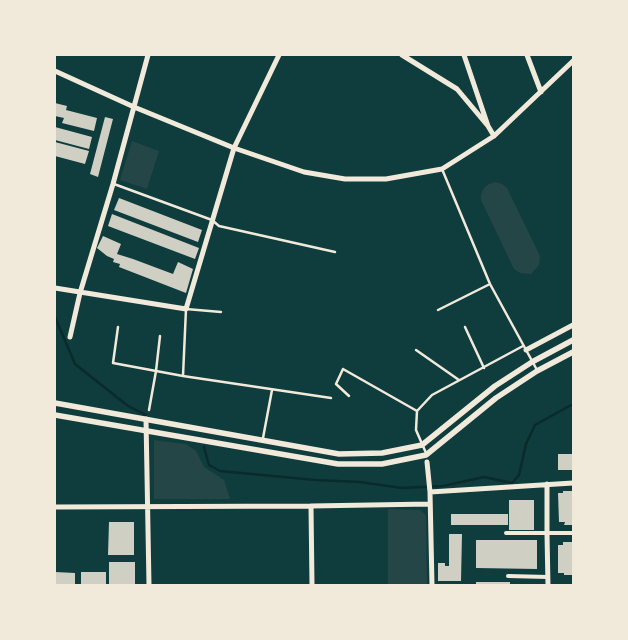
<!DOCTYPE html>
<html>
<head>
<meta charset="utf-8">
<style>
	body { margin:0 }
	#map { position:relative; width:628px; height:640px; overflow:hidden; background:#0f3d3e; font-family:Figtree,sans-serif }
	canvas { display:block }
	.frame { position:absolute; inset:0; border:56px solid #f1e9da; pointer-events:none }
</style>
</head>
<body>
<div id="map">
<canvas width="628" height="640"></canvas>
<div class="frame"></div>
</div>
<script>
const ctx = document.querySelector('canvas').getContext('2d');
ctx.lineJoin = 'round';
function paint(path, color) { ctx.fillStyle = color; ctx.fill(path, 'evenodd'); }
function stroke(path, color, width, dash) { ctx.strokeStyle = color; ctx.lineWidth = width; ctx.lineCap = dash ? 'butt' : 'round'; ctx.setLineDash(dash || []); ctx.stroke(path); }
const green = new Path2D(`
	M132 141 159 151 147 189 120 180Z
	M495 182 502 184 507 188 540 256 539 265 531 274 520 273 514 269 481 200C480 191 485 184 495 182Z
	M154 440 186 444 196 451 204 467 224 480 230 499H154Z
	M388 509 420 510 426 515 427 585H388Z`);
const stream = new Path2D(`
	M55 317 75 364 128 406 146 415
	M204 447 209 465 220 471 315 480 360 482 402 488 443 486 484 477 512 483 519 475 526 444 535 425 573 404`);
const building = new Path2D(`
	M55 103 67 106 66 110 97 118 94 131 62 123 64 118 55 116Z
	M105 117 113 119 98 177 90 174Z
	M55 127 92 137 89 149 55 140Z
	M55 142 89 151 85 164 55 156Z
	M119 198 202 230 198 242 114 210Z
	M112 214 199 248 195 259 108 226Z
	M103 236 121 244 117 254 133 259 173 274 178 262 193 269 186 293 119 267 120 264 113 262 114 259 107 256 97 248Z
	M558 454H573V470H558Z
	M563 491H573V525H564L565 522H559L558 493H563Z
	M509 500H534V530H509Z
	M451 514H508V525H451Z
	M109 522H134V555H108Z
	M449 534H462L461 581H438V563H445V566H449Z
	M476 540H537V569L476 568Z
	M563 542H573V575H564V573H558V545H563Z
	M109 562H135V585H109Z
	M55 572 75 573V585H55Z
	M81 572H106V585H81Z
	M476 582H510V585H476Z`);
const service = new Path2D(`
	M442 169 490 284 537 370
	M114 184 212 220 219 226 335 252
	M438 310 490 284
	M118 327 113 363 183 376 331 398
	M465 327 484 368
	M416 350 459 380
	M183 376 186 309 221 312
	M349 396 336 384 343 369 417 411 416 430 426 453
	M149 410 156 371 160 336
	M417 411 432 395 523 346
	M263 438 272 390`);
const pedestrian = new Path2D(`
	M506 533H573
	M508 576 548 577`);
const minor = new Path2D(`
	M402 55 457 89 488 126
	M464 55 488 126 494 136
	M527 55 541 92
	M55 71 134 107 234 148 304 172 345 179H386L442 169 494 136 573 61
	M55 288 186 309 234 148 279 55
	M70 337 80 293 113 184 148 55
	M526 350 573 325
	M146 419 149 585
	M427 462 430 492
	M547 484V534L548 585
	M311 506 312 585
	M55 507 311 506 430 504
	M432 585 430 492 573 483`);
const tertiary = new Path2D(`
	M55 403 339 454 382 453 422 445 495 386 532 362 573 340
	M55 415 338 464H382L426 455 496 398 537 371 573 352`);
paint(green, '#244646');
stroke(stream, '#0a2a2b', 2.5);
paint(building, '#cfcfc3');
stroke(service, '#f1e9da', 2.5);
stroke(pedestrian, '#f1e9da', 4);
stroke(minor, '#f1e9da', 5);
stroke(tertiary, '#f1e9da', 5.5);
</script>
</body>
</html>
